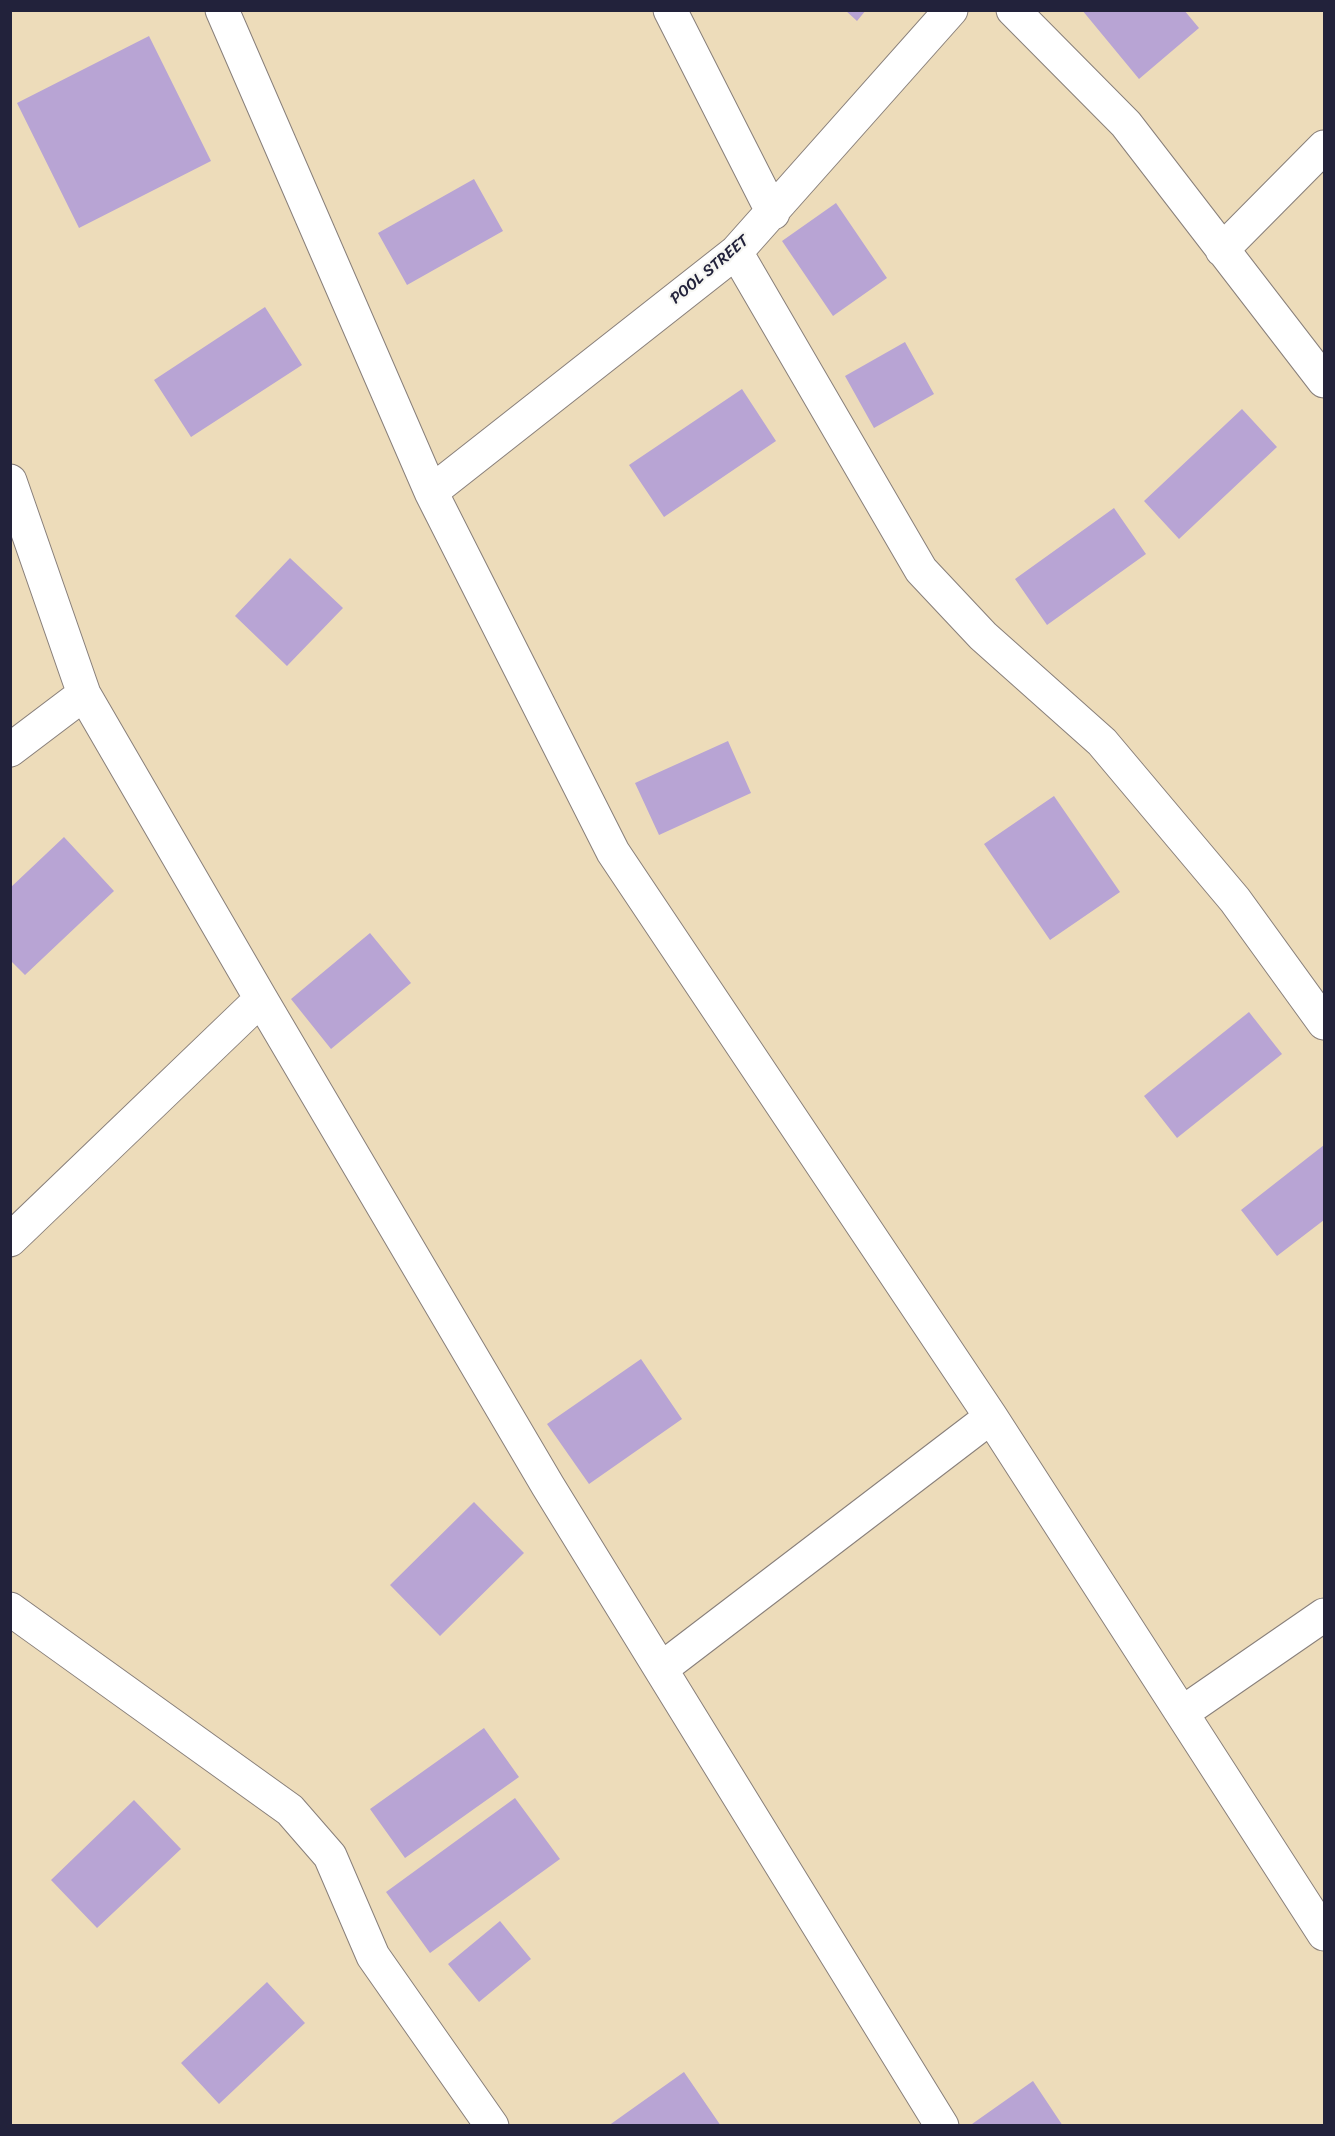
<!DOCTYPE html>
<html>
<head>
<meta charset="utf-8">
<style>
	body { margin:0 }
	#map { position:relative; width:1335px; height:2136px; overflow:hidden; background:#eddcba; font-family:Sriracha,sans-serif }
	canvas { display:block }
	.frame { position:absolute; inset:0; border:12px solid #22223b; pointer-events:none }
</style>
</head>
<body>
<div id="map">
<canvas width="1335" height="2136"></canvas>
<div class="frame"></div>
</div>
<script>
const ctx = document.querySelector('canvas').getContext('2d');
ctx.lineJoin = 'round';
function paint(path, color) { ctx.fillStyle = color; ctx.fill(path, 'evenodd'); }
function stroke(path, color, width, dash) { ctx.strokeStyle = color; ctx.lineWidth = width; ctx.lineCap = dash ? 'butt' : 'round'; ctx.setLineDash(dash || []); ctx.stroke(path); }
function write(font, color, halo, rows, align = 'center') {
  ctx.font = font + ' Sriracha,sans-serif'; ctx.lineWidth = 4.5; ctx.setLineDash([]); ctx.textBaseline = 'middle'; ctx.strokeStyle = halo; ctx.fillStyle = color; for (const [text, x, y, turn = 0] of rows) {
    ctx.save(); ctx.translate(x, y); ctx.rotate((+turn || 0) * Math.PI / 180); ctx.textAlign = isNaN(turn) ? turn : align; if (halo) ctx.strokeText(text, 0, 0); ctx.fillText(text, 0, 0); ctx.restore();
  }
}
const building = new Path2D(`
	M845 10H866L857 21Z
	M1082 10H1184L1199 28 1139 79Z
	M149 36 211 161 79 228 17 103Z
	M474 179 503 231 407 285 378 233Z
	M836 203 887 278 833 316 782 241Z
	M265 307 302 365 191 437 154 380Z
	M905 342 934 394 874 428 845 376Z
	M742 389 776 441 664 517 629 465Z
	M1242 409 1277 447 1179 539 1144 501Z
	M1114 508 1146 554 1047 625 1015 579Z
	M290 558 343 608 287 666 235 616Z
	M728 741 751 793 659 835 635 783Z
	M1054 796 1120 892 1050 940 984 844Z
	M64 837 114 891 25 975 10 960V888Z
	M370 933 411 983 331 1049 291 999Z
	M1249 1012 1282 1054 1177 1138 1144 1096Z
	M1324 1145V1220L1277 1256 1241 1210Z
	M641 1359 682 1419 589 1484 547 1424Z
	M474 1502 524 1553 440 1636 390 1585Z
	M484 1728 519 1777 405 1858 370 1809Z
	M515 1798 560 1859 430 1953 386 1892Z
	M134 1800 181 1849 97 1928 51 1880Z
	M500 1921 531 1959 479 2002 448 1964Z
	M267 1982 305 2023 219 2104 181 2063Z
	M684 2072 721 2126H608Z
	M1033 2081 1063 2126H973L972 2124Z`);
const street = new Path2D(`
	M222 10 431 492 613 852 991 1417 1324 1934
	M670 10 773 213
	M1013 10 1126 124 1324 381
	M1222 250 1324 147
	M736 252 921 570 983 636 1102 742 1235 900 1324 1023
	M10 481 84 694 261 999 548 1486 942 2126
	M431 492 736 252 951 10
	M10 750 84 694
	M10 1240 261 999
	M10 1609 290 1810 330 1856 373 1956 492 2126
	M661 1669 991 1417
	M1182 1713 1324 1615`);
const streetNames = [
	["POOL STREET",710,270,-40]
];
paint(building, '#b8a4d4');
stroke(street, '#887f7a', 35);
stroke(street, '#fff', 33);
write('16px', '#22223b', '#f6f6f2', streetNames);
</script>
</body>
</html>
